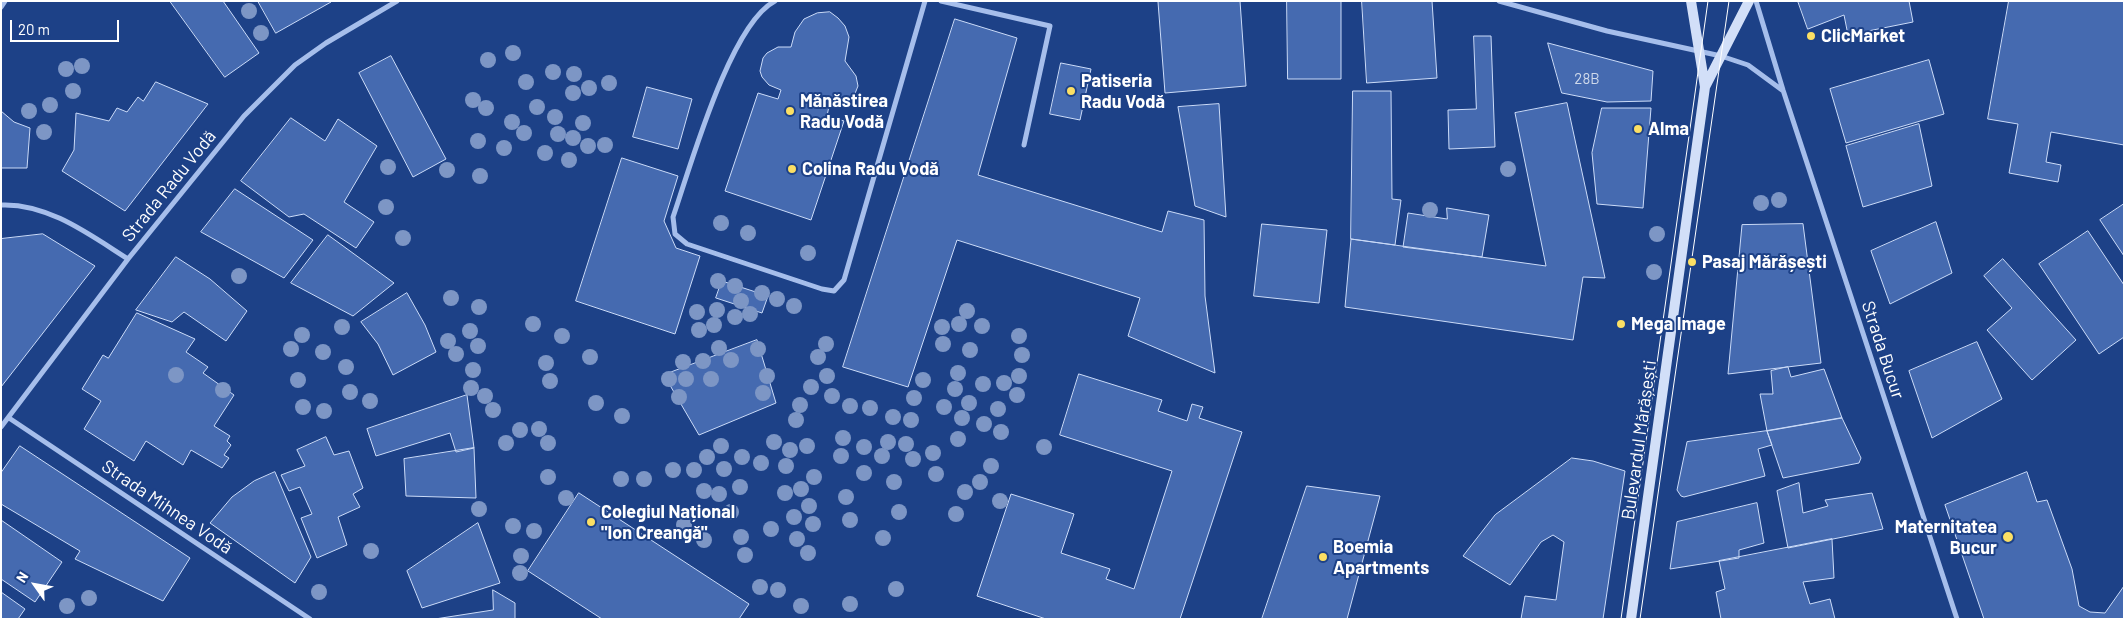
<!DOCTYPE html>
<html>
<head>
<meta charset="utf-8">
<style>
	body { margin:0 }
	#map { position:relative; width:2125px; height:620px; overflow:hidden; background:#1d4187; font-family:Barlow,sans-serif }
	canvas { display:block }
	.frame { position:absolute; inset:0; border:2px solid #fff; pointer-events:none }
	.north { position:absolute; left:10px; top:560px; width:50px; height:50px; -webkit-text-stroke:4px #1d4187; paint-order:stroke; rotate:302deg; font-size:14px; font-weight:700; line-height:20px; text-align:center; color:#fff }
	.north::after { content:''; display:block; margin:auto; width:18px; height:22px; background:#fff; clip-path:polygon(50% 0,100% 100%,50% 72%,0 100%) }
	.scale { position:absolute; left:10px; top:20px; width:109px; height:22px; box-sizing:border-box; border:2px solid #fff; border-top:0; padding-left:6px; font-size:15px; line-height:18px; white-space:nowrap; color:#fff; -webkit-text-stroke:4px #1d4187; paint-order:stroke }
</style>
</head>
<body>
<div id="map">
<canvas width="2125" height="620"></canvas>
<div class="frame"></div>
<div class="north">N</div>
<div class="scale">20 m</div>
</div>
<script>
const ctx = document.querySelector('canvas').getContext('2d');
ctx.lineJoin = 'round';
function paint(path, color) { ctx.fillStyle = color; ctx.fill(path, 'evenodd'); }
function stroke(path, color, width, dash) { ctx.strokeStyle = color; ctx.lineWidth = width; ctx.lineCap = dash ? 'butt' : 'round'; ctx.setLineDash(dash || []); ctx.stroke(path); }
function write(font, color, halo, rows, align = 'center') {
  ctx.font = font + ' Barlow,sans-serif'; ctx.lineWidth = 4; ctx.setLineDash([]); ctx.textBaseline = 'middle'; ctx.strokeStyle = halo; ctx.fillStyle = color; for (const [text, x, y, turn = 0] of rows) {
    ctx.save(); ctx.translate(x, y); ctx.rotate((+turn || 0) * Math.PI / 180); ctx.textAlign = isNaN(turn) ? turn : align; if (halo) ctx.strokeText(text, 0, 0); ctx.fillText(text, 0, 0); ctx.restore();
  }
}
const building = new Path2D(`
	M170 1H223L259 53 225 77Z
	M258 1H330L331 2 276 33Z
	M1170 1H1240L1246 86 1165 93 1158 2Z
	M1287 1H1341V79H1288Z
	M1362 1H1432L1437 78 1367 83Z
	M1798 1H1909L1913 22 1848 35 1844 15 1808 29Z
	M2009 1H2124V145L2051 132 2046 162 2061 165 2058 182 2009 173 2018 124 1988 119Z
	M830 12 838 18 845 26 849 37 845 61 856 76 858 86 854 96 846 103 829 106 827 116 844 121 811 220 725 191 758 93 778 99 781 90 769 85 762 77 760 71 763 58 767 53 778 47H791L795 32 804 19 817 13Z
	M955 19 1017 38 978 175 1162 232 1168 211 1204 220 1205 296 1215 373 1128 336 1140 298 957 240 908 387 843 367Z
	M1474 36H1491L1495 147 1449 149 1448 110 1476 109Z
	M1548 43 1653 71 1651 101 1607 102 1562 93Z
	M391 56 446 159 413 177 359 73Z
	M1929 60 1944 114 1846 143 1830 89Z
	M1061 63 1091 69 1080 120 1050 114Z
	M156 82 208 104 125 211 62 171 74 150 76 113 109 121 117 108 127 112 138 97 143 101Z
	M647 87 692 99 678 149 633 137Z
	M1353 91H1391L1392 199 1401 200 1395 245 1351 239Z
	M1567 103 1605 278 1583 277 1573 340 1345 307 1351 239 1546 266 1515 113Z
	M1219 104 1226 217 1195 206 1178 107Z
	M1602 108H1651L1643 208 1597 204 1592 153Z
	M1 111 14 122 30 128 27 168H1Z
	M291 118 325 141 338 119 377 146 344 202 374 222 356 248 304 214 289 217 241 181Z
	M1919 124 1932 186 1863 207 1846 146Z
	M622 158 678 176 664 221 676 248 700 256 675 334 576 301Z
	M235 189 313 240 284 278 201 232Z
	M2124 204V256L2100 220Z
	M1447 208 1489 215 1482 257 1403 247 1408 213 1447 219Z
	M1936 222 1952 273 1890 304 1871 251Z
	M1262 224 1327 230 1319 303 1254 296Z
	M1803 224 1821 363 1728 374 1742 225Z
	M2088 231 2124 285V337L2099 354 2039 264Z
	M43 234 95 266 1 387V239Z
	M328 235 394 283 353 316 291 283Z
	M176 257 210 279 247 311 226 341 184 312 172 322 136 310Z
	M2003 259 2076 340 2032 380 1987 330 2012 308 1984 276Z
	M722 281 768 296 762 313 716 298Z
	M407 293 425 325 436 352 393 375 378 344 361 322Z
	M137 313 195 339 186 352 208 367 203 373 234 395 214 426 230 436 227 441 231 445 224 455 229 458 222 468 191 450 183 465 146 441 134 461 84 429 101 401 82 389 103 355 108 358Z
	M757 340 776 403 699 435 664 375Z
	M1977 342 2002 399 1932 438 1909 371Z
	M1788 367 1791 377 1824 369 1842 418 1767 431 1760 394H1773L1771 371Z
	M1079 374 1162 400 1158 411 1187 421 1192 404 1203 407 1199 418 1242 432 1180 619H1046L977 596 1011 494 1074 514 1061 553 1110 569 1106 579 1134 589 1172 471 1060 435Z
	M467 395 474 448 456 452 450 433 376 456 367 429Z
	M1842 418 1861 458 1859 463 1783 478 1767 431Z
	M1767 431 1772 445 1758 449 1765 476 1684 497 1681 496 1677 490 1687 442Z
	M326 437 334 455 349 451 363 488 353 494 360 507 338 517 347 545 317 558 301 518 312 514 300 487 289 491 281 475 305 466 297 450Z
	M20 446 190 558 163 601 75 559 80 551 1 504V473Z
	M474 448 476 498 406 496 404 459Z
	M1572 458 1593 461 1625 471 1603 619H1521L1525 596 1556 600 1564 542 1553 535 1541 542 1510 585 1463 556 1495 515Z
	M275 472 311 557 295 583 210 523 232 497 254 481Z
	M2027 472 2037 502 2047 500 2072 569 2079 606 2090 612 2105 613 2124 586V619H1984L1945 505Z
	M1799 483 1803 513 1828 506 1825 500 1872 493 1883 529 1788 548 1777 491Z
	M1307 486 1380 496 1347 619H1262Z
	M579 493 749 604 739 619H602L528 571Z
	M1757 503 1764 543 1739 550V558L1670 569 1677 522Z
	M1 520 62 562 35 602 1 579Z
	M478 523 500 583 422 608 407 571Z
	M1832 539 1834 578 1803 582 1810 604 1830 599 1835 619H1721L1716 592 1725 589 1719 561Z
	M493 590 515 603V619H435L493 610Z
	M1 592 25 609 18 619H1Z`);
const street = new Path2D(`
	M775 1C730 24 690 168 673 217L675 234 687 244 822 289 834 291 844 280 925 1
	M941 1 1050 26 1024 145
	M1499 1 1607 31 1721 56 1748 65 1782 90
	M1756 1 1783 90 1957 619
	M1 7 5 1
	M1 205C48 203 90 235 128 259
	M9 418 310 619
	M1 427 128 259 244 116 295 65 326 43 397 1`);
const secondary = new Path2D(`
	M1705 87 1749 1
	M1631 619 1705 87 1691 1`);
const tram = new Path2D(`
	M1621 619 1708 1
	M1640 619 1729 1`);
const trees = [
	[249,11],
	[261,33],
	[513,53],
	[488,60],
	[82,66],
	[66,69],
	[553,72],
	[574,74],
	[526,82],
	[609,83],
	[589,88],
	[73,91],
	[573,93],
	[473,100],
	[50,105],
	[537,107],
	[486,108],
	[29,111],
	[555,117],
	[512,122],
	[583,123],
	[44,132],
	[524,133],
	[558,134],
	[573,138],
	[478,141],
	[605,145],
	[588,146],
	[504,148],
	[545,153],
	[569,160],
	[388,167],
	[1508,169],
	[447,170],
	[480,176],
	[1779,200],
	[1761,203],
	[386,207],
	[1430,210],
	[721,223],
	[748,233],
	[1657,234],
	[403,238],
	[808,253],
	[1654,272],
	[239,276],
	[718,281],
	[735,286],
	[762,293],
	[451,298],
	[777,299],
	[741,301],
	[794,306],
	[479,307],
	[717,310],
	[967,311],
	[697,312],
	[750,314],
	[735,317],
	[533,324],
	[959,324],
	[714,325],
	[982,326],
	[342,327],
	[942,327],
	[699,330],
	[470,331],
	[302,335],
	[562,336],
	[1019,336],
	[448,341],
	[826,344],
	[943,344],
	[478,346],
	[719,348],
	[291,349],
	[758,349],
	[970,350],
	[323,352],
	[456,354],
	[1022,355],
	[590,357],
	[818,357],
	[731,360],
	[703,361],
	[683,362],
	[546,363],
	[346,367],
	[473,370],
	[958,373],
	[176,375],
	[767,376],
	[827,376],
	[1019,376],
	[669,379],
	[686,379],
	[711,379],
	[298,380],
	[923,380],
	[550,381],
	[1004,383],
	[983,384],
	[811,387],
	[471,388],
	[955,389],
	[223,390],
	[350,392],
	[763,393],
	[1017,395],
	[485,396],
	[832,396],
	[679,397],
	[914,398],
	[370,401],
	[596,403],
	[969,403],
	[800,405],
	[850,406],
	[303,407],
	[944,407],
	[870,408],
	[998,409],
	[493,410],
	[324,411],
	[622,416],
	[893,417],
	[962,418],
	[796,420],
	[911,420],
	[984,424],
	[539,429],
	[520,430],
	[1001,432],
	[843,438],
	[958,439],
	[774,442],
	[888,442],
	[506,443],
	[548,443],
	[906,444],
	[721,446],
	[807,446],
	[864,447],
	[1044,447],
	[790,450],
	[933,453],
	[841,456],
	[882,456],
	[707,457],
	[742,457],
	[913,459],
	[761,463],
	[786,466],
	[991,466],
	[724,469],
	[673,470],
	[694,470],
	[864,473],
	[936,474],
	[548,477],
	[814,477],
	[621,479],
	[644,479],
	[894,482],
	[980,482],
	[740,487],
	[801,489],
	[704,491],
	[965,492],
	[785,493],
	[719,494],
	[846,497],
	[566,498],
	[1000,501],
	[809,506],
	[479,509],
	[731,512],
	[899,512],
	[956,514],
	[794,517],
	[850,520],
	[813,524],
	[684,525],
	[513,526],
	[771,529],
	[534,531],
	[741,537],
	[883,538],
	[797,539],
	[704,540],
	[371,551],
	[808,553],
	[745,555],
	[521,556],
	[520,573],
	[760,587],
	[896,589],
	[778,590],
	[319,592],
	[89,598],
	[850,604],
	[67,606],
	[801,606]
];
const markers = [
	[1811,36,5,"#fbdf64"],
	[1071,91,5,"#fbdf64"],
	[790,111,5,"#fbdf64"],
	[1638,129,5,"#fbdf64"],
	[792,169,5,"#fbdf64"],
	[1692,262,5,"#fbdf64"],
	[1621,324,5,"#fbdf64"],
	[591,522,5,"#fbdf64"],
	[2008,537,6,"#fbdf64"],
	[1323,557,5,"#fbdf64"]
];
const numberNames = [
	["28B",1587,79]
];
const poiNames = [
	["ClicMarket",1821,36],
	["Patiseria",1081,81],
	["Radu Vodă",1081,102],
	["Mănăstirea",800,101],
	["Radu Vodă",800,122],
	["Alma",1648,129],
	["Colina Radu Vodă",802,169],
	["Pasaj Mărășești",1702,262],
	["Mega Image",1631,324],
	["Colegiul Național",601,512],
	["\"Ion Creangă\"",601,533],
	["Maternitatea",1997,527,"right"],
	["Bucur",1997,548,"right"],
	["Boemia",1333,547],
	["Apartments",1333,568]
];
const streetNames = [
	["Strada Radu Vodă",169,186,-51],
	["Strada Bucur",1883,350,72],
	["Bulevardul Mărășești",1639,440,-82],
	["Strada Mihnea Vodă",167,507,34]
];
paint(building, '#456ab0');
stroke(building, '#cbdbf8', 1);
stroke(street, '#a6beeb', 5);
stroke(secondary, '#d2dff8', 10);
stroke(tram, '#fff', 1);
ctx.fillStyle = '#7d96c5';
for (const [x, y] of trees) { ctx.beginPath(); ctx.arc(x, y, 8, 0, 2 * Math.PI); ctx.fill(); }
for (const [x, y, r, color] of markers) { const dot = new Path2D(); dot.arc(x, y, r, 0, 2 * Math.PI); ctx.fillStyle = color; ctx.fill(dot); stroke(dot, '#1d4187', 2); }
write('15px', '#d0daeb', null, numberNames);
write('bold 18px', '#fff', '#1d4187', poiNames, 'left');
write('18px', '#fff', '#1d4187', streetNames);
</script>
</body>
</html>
